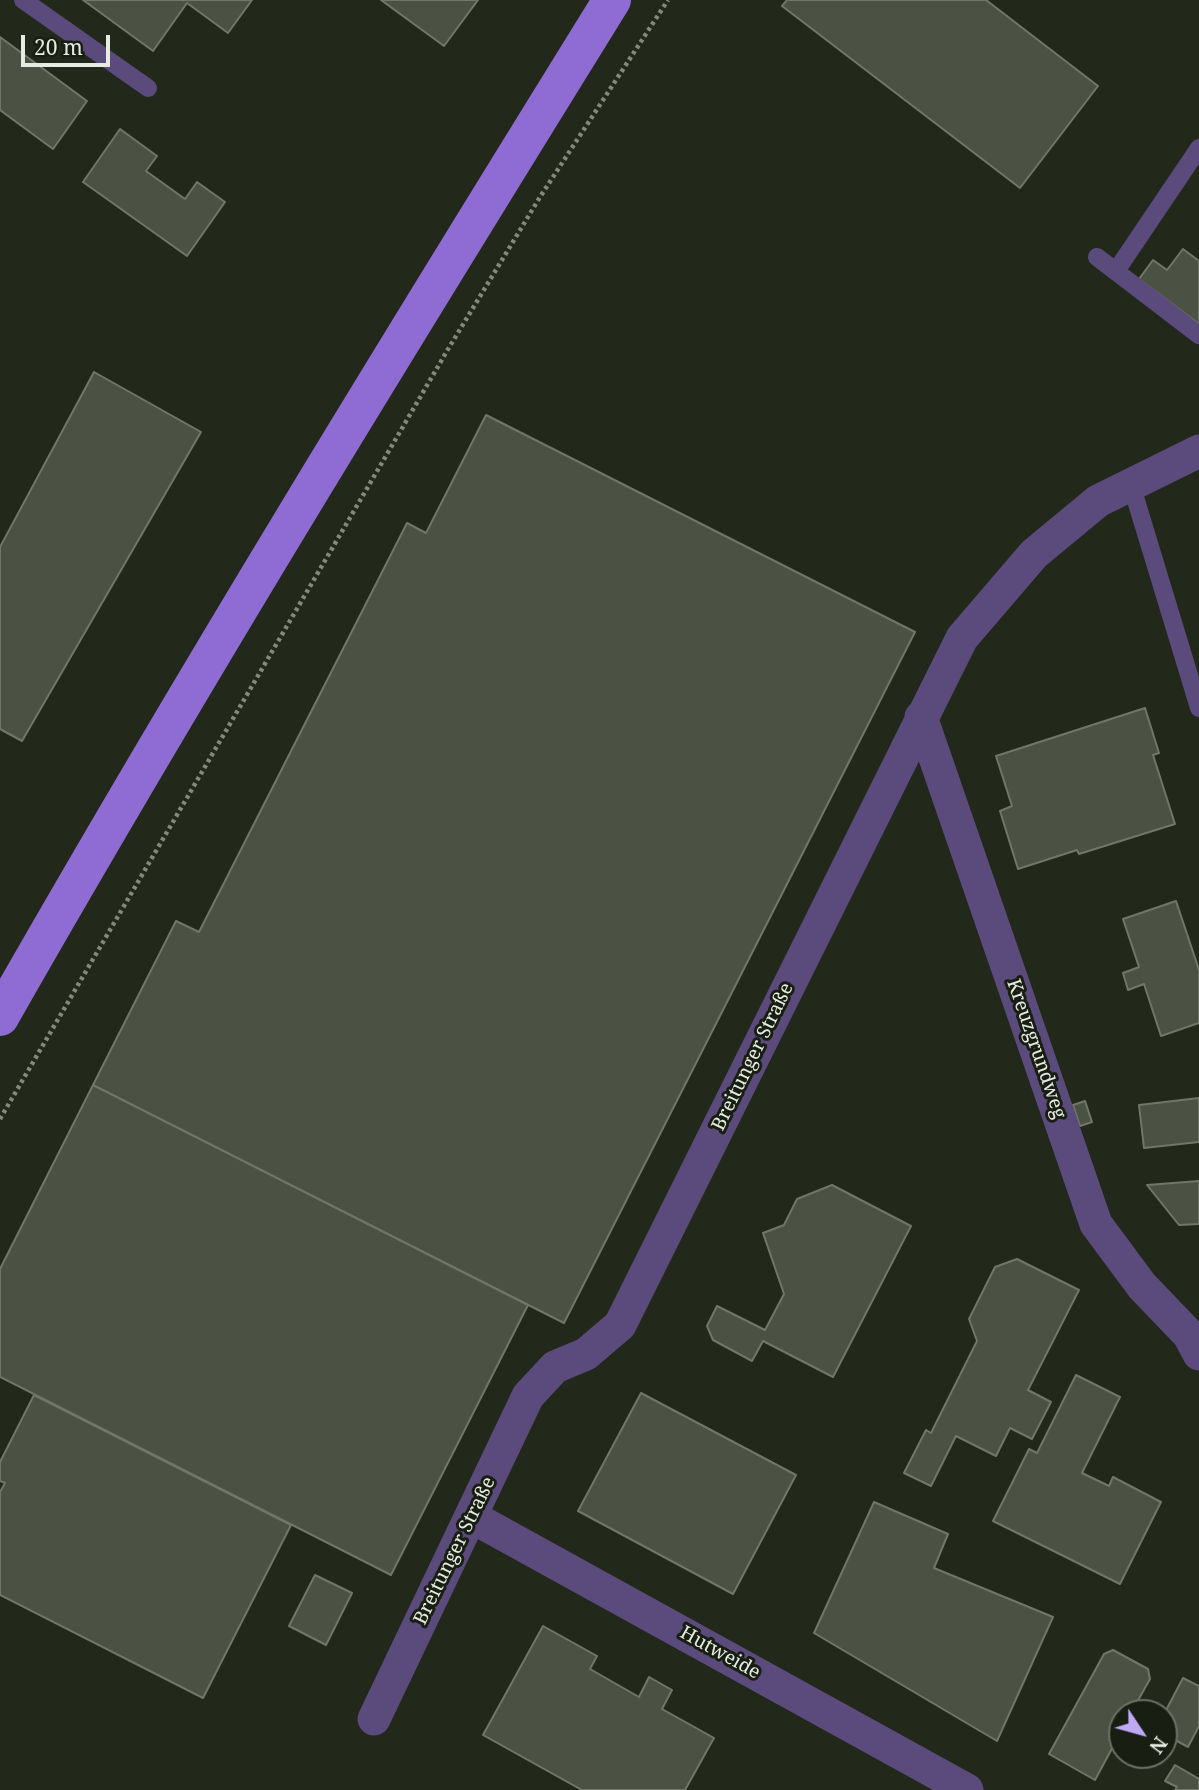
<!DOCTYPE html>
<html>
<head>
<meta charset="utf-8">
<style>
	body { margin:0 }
	#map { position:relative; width:1199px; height:1790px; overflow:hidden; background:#22281a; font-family:"Noto Serif",serif }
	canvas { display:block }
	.north { position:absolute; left:1108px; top:1699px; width:70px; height:70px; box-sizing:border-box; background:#181e11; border:2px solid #6b7065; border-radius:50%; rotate:126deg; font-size:19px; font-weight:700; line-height:28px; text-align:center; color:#e7ece3 }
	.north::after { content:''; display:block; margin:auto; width:24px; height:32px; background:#bea9f4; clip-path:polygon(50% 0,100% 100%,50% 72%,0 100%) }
	.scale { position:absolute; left:21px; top:35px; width:89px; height:32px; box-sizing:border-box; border:4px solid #e7ece3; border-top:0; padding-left:9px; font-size:21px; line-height:24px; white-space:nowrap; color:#e7ece3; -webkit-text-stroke:5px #181e11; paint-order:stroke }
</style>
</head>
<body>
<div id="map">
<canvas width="1199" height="1790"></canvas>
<div class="north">N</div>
<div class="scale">20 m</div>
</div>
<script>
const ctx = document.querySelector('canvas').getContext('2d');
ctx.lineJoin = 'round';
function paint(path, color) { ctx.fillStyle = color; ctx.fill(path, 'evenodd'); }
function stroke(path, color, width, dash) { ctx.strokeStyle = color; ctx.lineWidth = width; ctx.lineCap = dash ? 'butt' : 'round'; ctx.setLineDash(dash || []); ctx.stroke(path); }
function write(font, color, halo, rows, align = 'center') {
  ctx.font = font + ' "Noto Serif",serif'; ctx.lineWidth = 6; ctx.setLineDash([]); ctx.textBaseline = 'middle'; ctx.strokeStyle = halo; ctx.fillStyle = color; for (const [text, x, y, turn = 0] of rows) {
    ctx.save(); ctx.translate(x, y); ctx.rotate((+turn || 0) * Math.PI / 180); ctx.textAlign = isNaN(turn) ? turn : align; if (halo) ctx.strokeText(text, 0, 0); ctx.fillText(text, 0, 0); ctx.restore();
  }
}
const building = new Path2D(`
	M83 0H252L228 33 187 3 153 51Z
	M381 0H478L444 46Z
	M787 0H986L1098 86 1020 188 782 6Z
	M0 37 87 101 53 149 0 110Z
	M120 129 157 156 146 171 185 199 197 182 225 202 187 256 83 182Z
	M1183 249 1199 261V324L1139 279 1153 260 1167 270Z
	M94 372 201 432 22 741 0 729V547Z
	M486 415 915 632 564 1323 93 1085 176 921 199 932 407 523 426 533Z
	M1145 708 1159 753 1153 755 1175 824 1079 854 1077 850 1018 869 1000 811 1012 806 996 756Z
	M1176 901 1199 970V1023L1161 1036 1144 984 1128 990 1123 973 1139 967 1123 919Z
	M93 1085 528 1305 391 1575 0 1377V1269Z
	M1199 1098V1142L1144 1148 1139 1105Z
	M1085 1101 1092 1122 1080 1126 1073 1105Z
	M1199 1181V1224L1179 1225 1147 1185Z
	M832 1185 911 1226 833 1377 763 1341 752 1361 713 1340 707 1326 717 1306 765 1330 784 1294 763 1233 784 1225 797 1199Z
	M1017 1259 1079 1290 1028 1390 1051 1402 1032 1439 1010 1428 996 1456 956 1436 931 1486 904 1473 926 1430 931 1433 977 1341 969 1319 995 1267Z
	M1076 1375 1120 1397 1082 1473 1109 1486 1113 1477 1161 1502 1120 1584 993 1521 1029 1449 1037 1453Z
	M641 1393 796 1475 733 1594 578 1511Z
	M34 1395 291 1525 203 1698 0 1595V1492L5 1483 0 1481V1462Z
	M874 1502 948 1534 934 1568 1053 1617 997 1741 814 1633Z
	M315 1575 352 1593 326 1645 289 1626Z
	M543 1626 597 1656 590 1669 639 1697 649 1677 672 1690 662 1709 714 1738 685 1790H582L483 1735Z
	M1113 1650 1148 1669 1150 1679 1131 1713H1122V1730L1095 1780 1049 1754 1104 1654Z
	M1183 1678 1199 1686V1726L1188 1747 1164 1734V1714Z
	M1175 1765 1199 1779V1790H1175L1177 1787 1165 1781Z`);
const path = new Path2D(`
	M0 1119 447 351 540 197 668 0`);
const service = new Path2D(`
	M23 0 148 88
	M1097 257 1199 335
	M1116 271 1199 148
	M1131 484 1199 708`);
const minor = new Path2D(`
	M921 717 1096 1224 1142 1286 1189 1335 1199 1354
	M472 1517 967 1790
	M374 1719 528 1396 555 1367 586 1354 620 1325 962 638 1034 554 1098 501 1199 451`);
const primary = new Path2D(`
	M0 1017C196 673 404 336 612 0`);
const streetNames = [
	["Kreuzgrundweg",1036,1049,71],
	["Breitunger Straße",753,1057,-64],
	["Breitunger Straße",455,1551,-64],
	["Hutweide",720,1653,29]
];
paint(building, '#4b5243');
stroke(building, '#707767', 2);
stroke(path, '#83897d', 4.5, [3.5, 3.5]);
stroke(service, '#5a4b7c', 18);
stroke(minor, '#5a4b7c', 33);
stroke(primary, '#8e6cd3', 38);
write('19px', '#e7ece3', '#181e11', streetNames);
</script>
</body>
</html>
